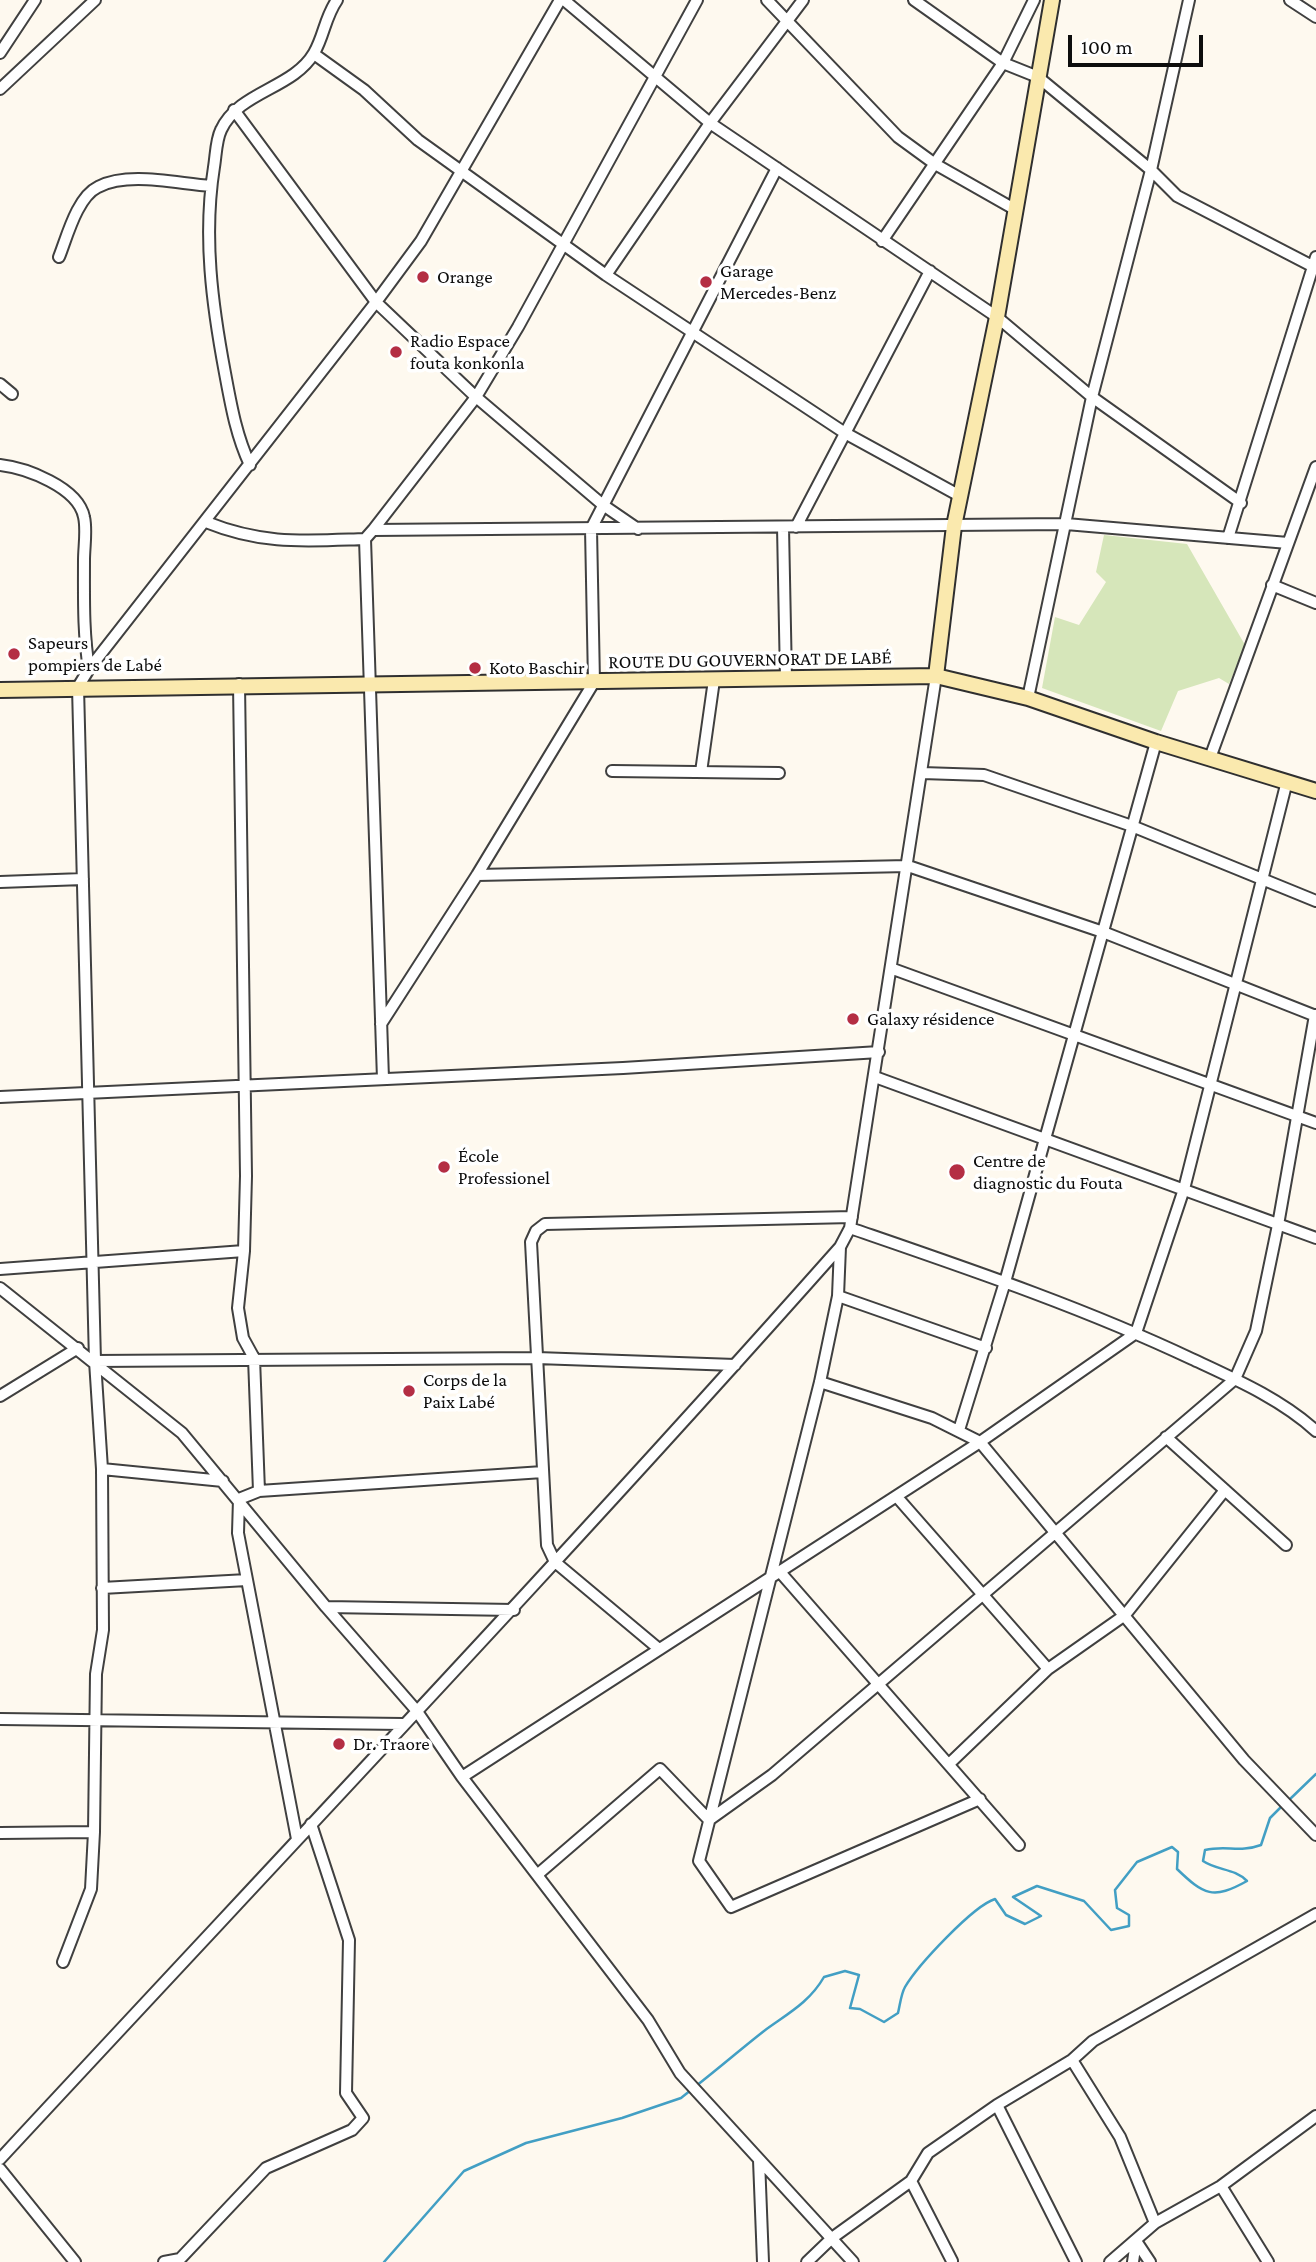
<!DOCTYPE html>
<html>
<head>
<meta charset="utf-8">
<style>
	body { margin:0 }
	#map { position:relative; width:1316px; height:2262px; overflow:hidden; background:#fef9ef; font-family:"Crimson Pro",serif }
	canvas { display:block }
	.scale { position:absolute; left:1068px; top:35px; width:135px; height:32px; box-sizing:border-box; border:4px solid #0d0d0d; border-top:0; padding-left:9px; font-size:21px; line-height:24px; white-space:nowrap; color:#0d0d0d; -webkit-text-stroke:5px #fff; paint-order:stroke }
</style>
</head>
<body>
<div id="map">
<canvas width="1316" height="2262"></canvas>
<div class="scale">100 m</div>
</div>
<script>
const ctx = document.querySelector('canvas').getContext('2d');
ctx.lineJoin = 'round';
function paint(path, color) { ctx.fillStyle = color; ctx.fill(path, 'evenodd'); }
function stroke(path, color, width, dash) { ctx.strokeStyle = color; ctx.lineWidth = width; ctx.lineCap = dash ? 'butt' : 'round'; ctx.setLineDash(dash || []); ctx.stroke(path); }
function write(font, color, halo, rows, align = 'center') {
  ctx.font = font + ' "Crimson Pro",serif'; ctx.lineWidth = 7; ctx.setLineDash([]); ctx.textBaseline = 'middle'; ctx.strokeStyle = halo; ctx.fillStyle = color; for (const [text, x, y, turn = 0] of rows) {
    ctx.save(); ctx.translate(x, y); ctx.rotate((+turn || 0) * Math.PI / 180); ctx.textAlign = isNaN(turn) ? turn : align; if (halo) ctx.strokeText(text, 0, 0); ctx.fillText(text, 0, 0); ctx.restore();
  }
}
const green = new Path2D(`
	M1104 535 1187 544 1245 645 1229 684 1219 678 1178 691 1161 731 1042 688 1055 617 1079 625 1106 582 1096 572Z`);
const stream = new Path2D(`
	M1288 1801 1316 1774
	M696 2086C719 2068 741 2049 764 2031 787 2014 809 2003 824 1977L845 1971 859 1975 850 2008 860 2009 884 2022 898 2013C900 2005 901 1994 905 1987 918 1965 973 1906 995 1899L1006 1915 1025 1924 1041 1916 1013 1897 1037 1886 1084 1901 1111 1930 1129 1926V1915L1117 1908 1115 1890 1137 1862 1172 1847 1178 1852 1177 1869C1204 1895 1213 1900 1247 1881 1234 1868 1218 1871 1203 1861L1205 1850C1227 1845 1239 1853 1261 1845L1270 1818 1283 1805
	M384 2262 464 2171 526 2143 622 2118 681 2098 691 2090`);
const street = new Path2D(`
	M564 0 710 123 997 317 1092 397 1241 503
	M767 0 898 137 935 164 1016 210
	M914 0 1003 63 1038 77 1151 170 1177 196 1316 268
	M1290 0 1316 17
	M0 53 35 0
	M314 54 364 90 418 140 606 275 845 433 960 496
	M0 89 95 0
	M234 110 376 302 476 397 603 505 638 529
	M882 241 1003 63 1034 0
	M59 257C67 237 77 197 98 187 129 171 178 184 211 186
	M606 275 710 123 803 0
	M0 384 12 394
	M0 465C26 468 78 487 84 517 87 530 84 547 84 560 84 597 83 633 89 669
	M250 465C236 435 231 405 225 373 212 304 203 236 214 167 216 155 216 140 221 130 239 91 293 89 314 53 324 36 325 17 337 0
	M206 522C263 545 304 541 365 539L373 530 476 397 518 327 697 0
	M783 527 786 679
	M796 527 930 271
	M373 530 1066 524 1288 543
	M1228 538 1316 257
	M365 539 383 1079
	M1272 585 1316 603
	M239 684 246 1176 244 1251 238 1308 243 1338 254 1358 259 1491
	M1028 698 1092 397 1151 170 1189 0
	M1210 758 1316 467
	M612 771 779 773
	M701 772 714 680
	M922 773 984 775 1132 826 1316 901
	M477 875 908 866 1103 932 1316 1016
	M0 882 83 879
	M893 969 1316 1123
	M381 1024 477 875 594 682 591 529 777 168
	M875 1077 1316 1238
	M0 1097 623 1068 879 1052
	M850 1228C966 1268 1082 1307 1192 1359 1235 1379 1281 1399 1316 1431
	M840 1247 838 1296 820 1382 699 1861 731 1907 980 1799
	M0 1269 244 1251
	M0 1288 182 1433 326 1607 416 1710 462 1777 648 2020 680 2073 853 2262
	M838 1296 986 1348
	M95 1361 537 1358 735 1365
	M820 1382 932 1418 980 1442 1244 1760 1316 1835
	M0 1396 78 1348
	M959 1430 1005 1282 1156 742
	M1166 1437 1286 1545
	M102 1469 223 1481
	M897 1497 1048 1669
	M780 1572 1019 1845
	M102 1588 247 1580
	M326 1607 514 1610
	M659 1649 555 1562 547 1545 531 1242 536 1231 545 1224 852 1217
	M0 1719 403 1724
	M950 1763 1048 1669 1125 1615 1225 1490
	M462 1777 980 1442 1136 1333 1184 1189 1287 781
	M0 1833 94 1832
	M297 1839 238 1533 239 1499 259 1491 543 1472
	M537 1875 660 1769 709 1820 772 1775 1235 1379 1256 1331 1278 1225 1315 1015
	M63 1962 91 1889 94 1832 96 1674 103 1630 102 1469 95 1361 78 687 89 669 376 302 421 241 560 0
	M1072 2060 1120 2137 1155 2223
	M997 2105 1076 2262
	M0 2159C281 1856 566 1556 840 1247L850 1228 936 676
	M759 2160 763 2262
	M0 2169 75 2262
	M911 2181 952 2261
	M1221 2186 1268 2262
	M1136 2241 1150 2262
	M164 2262 180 2259 266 2168 352 2130 363 2118 346 2093 349 1940 311 1824
	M807 2262 832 2238 911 2181 928 2153 997 2105 1072 2060 1093 2041 1316 1914
	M1110 2262 1155 2223 1221 2186 1316 2116
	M1133 2262 1136 2241`);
const secondary = new Path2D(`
	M936 676 954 526 997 317 1052 0
	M0 690 936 676 1028 698 1156 742 1316 791`);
const markers = [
	[423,277,7,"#b42e44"],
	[706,282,7,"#b42e44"],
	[396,352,7,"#b42e44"],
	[14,654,7,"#b42e44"],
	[475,668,7,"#b42e44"],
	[853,1019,7,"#b42e44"],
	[444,1167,7,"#b42e44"],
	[957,1172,9,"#b42e44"],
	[409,1391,7,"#b42e44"],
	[339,1744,7,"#b42e44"]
];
const poiNames = [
	["Garage",720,271],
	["Mercedes-Benz",720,293],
	["Orange",437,277],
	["Radio Espace",410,341],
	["fouta konkonla",410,363],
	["Sapeurs",28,643],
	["pompiers de Labé",28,665],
	["Koto Baschir",489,668],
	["Galaxy résidence",867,1019],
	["École",458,1156],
	["Professionel",458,1178],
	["Centre de",973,1161],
	["diagnostic du Fouta",973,1183],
	["Corps de la",423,1380],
	["Paix Labé",423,1402],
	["Dr. Traore",353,1744]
];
const streetNames = [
	["ROUTE DU GOUVERNORAT DE LABÉ",750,660,-1]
];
paint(green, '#d6e6ba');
stroke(stream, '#429fc4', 2.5);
stroke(street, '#404040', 14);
stroke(secondary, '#2f2f2f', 18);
stroke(street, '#fff', 10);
stroke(secondary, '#fae9ae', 14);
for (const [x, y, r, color] of markers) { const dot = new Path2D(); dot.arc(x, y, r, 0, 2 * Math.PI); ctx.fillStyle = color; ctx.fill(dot); stroke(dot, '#fff', 2.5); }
write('19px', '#0d0d0d', '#fff', poiNames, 'left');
write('19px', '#0d0d0d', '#fff', streetNames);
</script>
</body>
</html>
